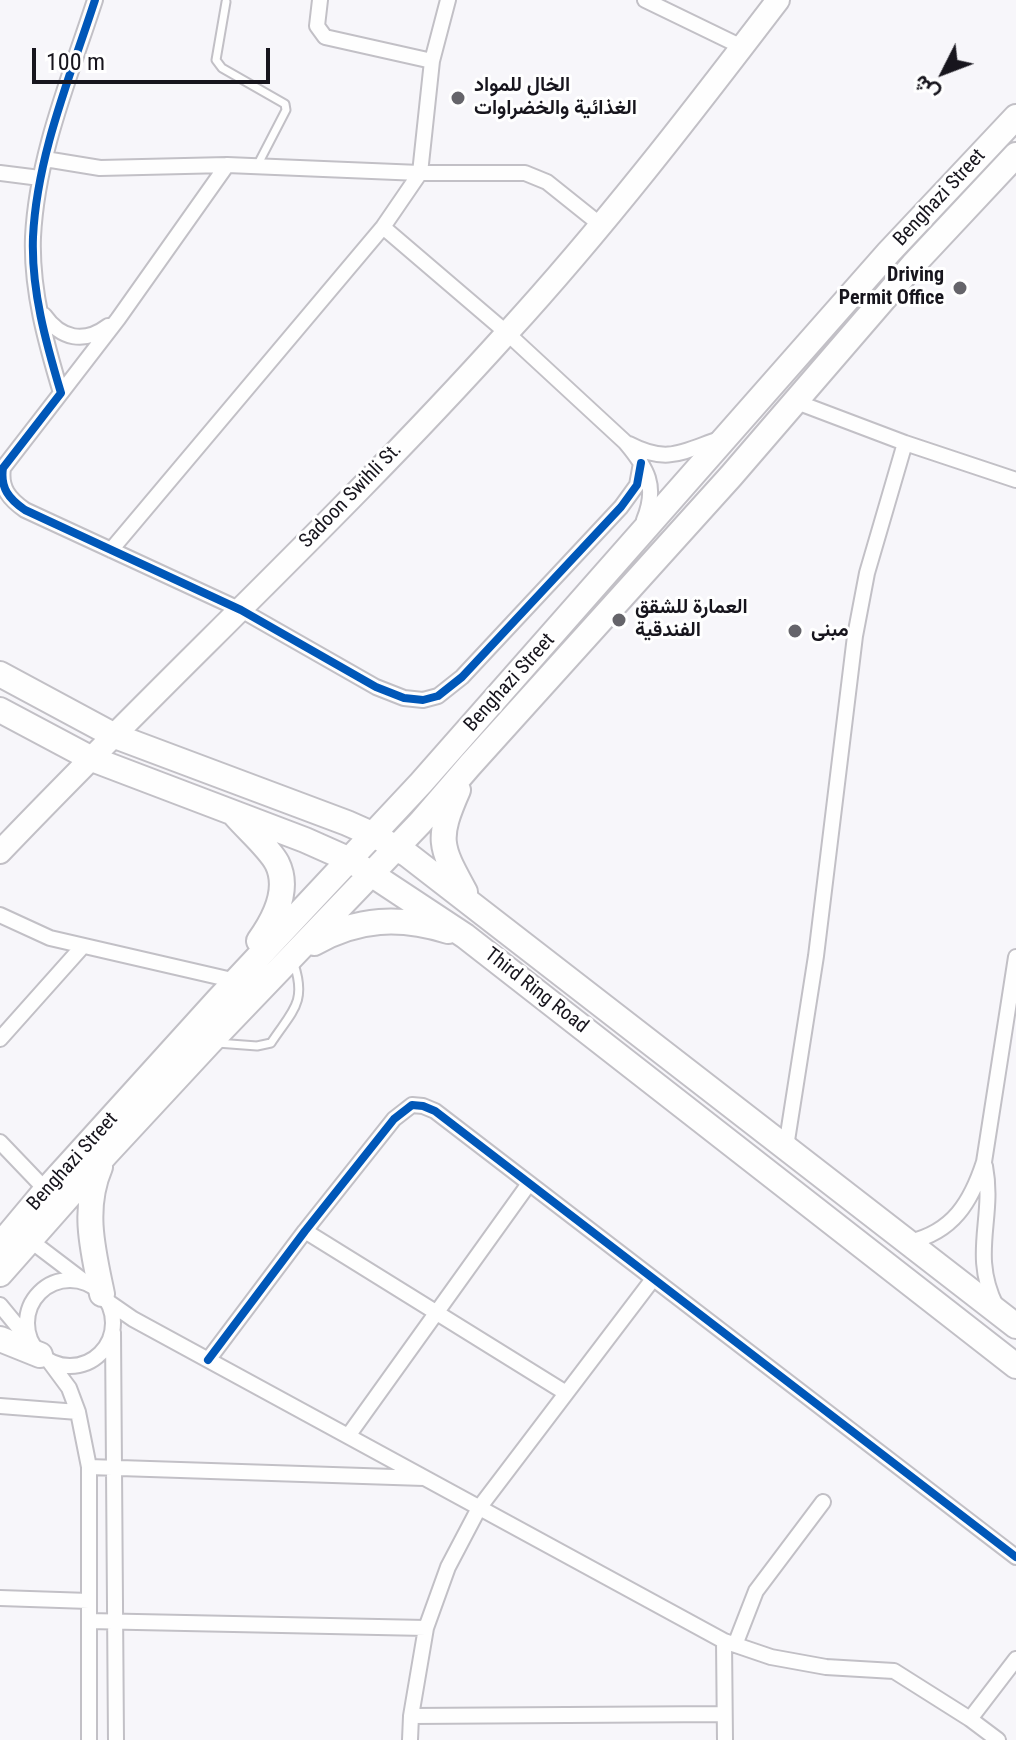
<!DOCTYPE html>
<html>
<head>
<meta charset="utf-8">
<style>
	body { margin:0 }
	#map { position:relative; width:1016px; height:1740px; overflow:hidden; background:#f7f6fa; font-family:"Roboto Condensed",Vazirmatn,sans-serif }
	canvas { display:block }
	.north { position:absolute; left:904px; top:32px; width:80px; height:80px; -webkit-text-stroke:6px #fff; paint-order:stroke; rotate:228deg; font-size:22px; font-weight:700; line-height:32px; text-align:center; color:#17151d }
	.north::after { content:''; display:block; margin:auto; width:28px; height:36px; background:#17151d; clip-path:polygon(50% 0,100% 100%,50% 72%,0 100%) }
	.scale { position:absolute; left:32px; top:48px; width:238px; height:36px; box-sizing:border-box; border:4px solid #17151d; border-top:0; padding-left:10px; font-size:24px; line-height:28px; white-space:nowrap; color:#17151d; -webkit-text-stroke:6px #fff; paint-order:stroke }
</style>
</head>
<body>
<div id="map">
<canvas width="1016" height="1740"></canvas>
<div class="north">ش</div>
<div class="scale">100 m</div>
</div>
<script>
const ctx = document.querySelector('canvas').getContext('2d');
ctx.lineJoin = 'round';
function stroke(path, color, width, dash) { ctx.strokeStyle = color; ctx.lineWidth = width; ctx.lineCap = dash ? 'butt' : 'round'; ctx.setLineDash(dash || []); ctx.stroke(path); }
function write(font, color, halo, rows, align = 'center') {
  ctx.font = font + ' "Roboto Condensed",Vazirmatn,sans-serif'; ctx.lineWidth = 6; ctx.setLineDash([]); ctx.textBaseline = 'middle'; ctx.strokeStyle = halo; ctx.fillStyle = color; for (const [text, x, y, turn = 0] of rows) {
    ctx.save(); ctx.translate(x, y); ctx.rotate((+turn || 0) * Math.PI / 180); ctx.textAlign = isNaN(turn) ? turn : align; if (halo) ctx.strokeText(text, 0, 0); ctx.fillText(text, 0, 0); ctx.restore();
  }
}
const service = new Path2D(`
	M226 2 216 60 222 68 285 104 286 110 257 166
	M217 1043 257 1046 271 1043C292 1011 307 1003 294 964`);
const minor = new Path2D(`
	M95 0C70 77 37 155 33 237 31 290 46 343 61 393L3 468C0 488 9 499 25 510L241 610 376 687 404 698 423 700 438 696 462 677 621 507 637 485 641 463
	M645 0 742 47
	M432 61 448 0
	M45 159 100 168 227 165 420 173H525L547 182 602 226
	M0 173 40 178
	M383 227 507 333 625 442C647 468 658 486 644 520
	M44 315C61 339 84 344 108 326
	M61 393 118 319 227 165
	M794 401 905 443 1016 480
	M629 444C667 464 682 452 719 439
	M111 550 383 227 420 173 432 61 325 37 317 26 320 0
	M0 915 50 938 232 980
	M0 1039 83 946
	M0 1142 46 1190
	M786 1147 816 956 855 636 867 573 905 443
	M985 1166C995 1219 970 1253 996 1306
	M305 1231 566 1393
	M24 1238 31 1241 85 1282
	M909 1242C953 1232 971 1202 984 1162L1016 957
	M27 1323a43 43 0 1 1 86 0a43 43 0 1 1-86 0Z
	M107 1301 133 1319 724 1641 725 1740
	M0 1305 28 1339
	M113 1332 116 1740
	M208 1360 305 1231 394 1119 412 1105 423 1106 435 1111 1016 1557
	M49 1361 69 1388 78 1412 89 1467V1740
	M0 1406 78 1412
	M348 1436 528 1185
	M89 1467 424 1478
	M0 1598 89 1601
	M89 1621 426 1628
	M724 1641 771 1657 826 1667 894 1671 970 1719 998 1740
	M735 1645 756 1591 823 1502
	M411 1716 723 1714
	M970 1719 1016 1659
	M410 1740 411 1716 426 1628 448 1567 479 1508 653 1279`);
const secondary = new Path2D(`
	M0 852C167 677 345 513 507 333 604 227 691 114 778 0`);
const primary = new Path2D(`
	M0 674 115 736 347 823 374 835 408 855 1016 1326
	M0 710 92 759 305 840 350 860 465 936 1016 1366
	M458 790C436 840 440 846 465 892
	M235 815C247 829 269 848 277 863 290 889 274 920 259 941
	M314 943C358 918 400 916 448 931
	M100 1167C82 1209 93 1251 102 1294
	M0 1245 46 1190 218 1000 421 783 889 252 1016 117
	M0 1274 107 1153 210 1042 420 823 470 765 731 476 913 265 1016 155
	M0 1339 40 1355`);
const cycleway = new Path2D(`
	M95 0C70 77 37 155 33 237 31 290 46 343 61 393L3 468C0 488 9 499 25 510L241 610 376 687 404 698 423 700 438 696 462 677 621 507 637 485 641 463
	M208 1360 305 1231 394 1119 412 1105 423 1106 435 1111 1016 1557`);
const markers = [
	[458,98,8,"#65646a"],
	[960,288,8,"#65646a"],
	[619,620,8,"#65646a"],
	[795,631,8,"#65646a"]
];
const poiNames = [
	["الخال للمواد",474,86],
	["الغذائية والخضراوات",474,109],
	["Driving",944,276,"right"],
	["Permit Office",944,299,"right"],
	["العمارة للشقق",635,608],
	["الفندقية",635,631],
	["مبنى",811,631]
];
const streetNames = [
	["Benghazi Street",940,198,-47],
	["Sadoon Swihli St.",351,496,-46],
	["Benghazi Street",510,683,-48],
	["Third Ring Road",536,991,38],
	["Benghazi Street",73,1162,-48]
];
stroke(service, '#c2c0c6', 11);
stroke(minor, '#c2c0c6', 18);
stroke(secondary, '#c2c0c6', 26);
stroke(primary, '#c2c0c6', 28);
stroke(service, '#fefefe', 7);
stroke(minor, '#fefefe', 14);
stroke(secondary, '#fefefe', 22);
stroke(primary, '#fefefe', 24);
stroke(cycleway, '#0057b8', 8);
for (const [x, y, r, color] of markers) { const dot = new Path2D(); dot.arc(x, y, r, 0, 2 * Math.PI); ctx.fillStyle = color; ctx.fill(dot); stroke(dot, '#fff', 3); }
write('bold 20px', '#17151d', '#fff', poiNames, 'left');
write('20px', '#17151d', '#fff', streetNames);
</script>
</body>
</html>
